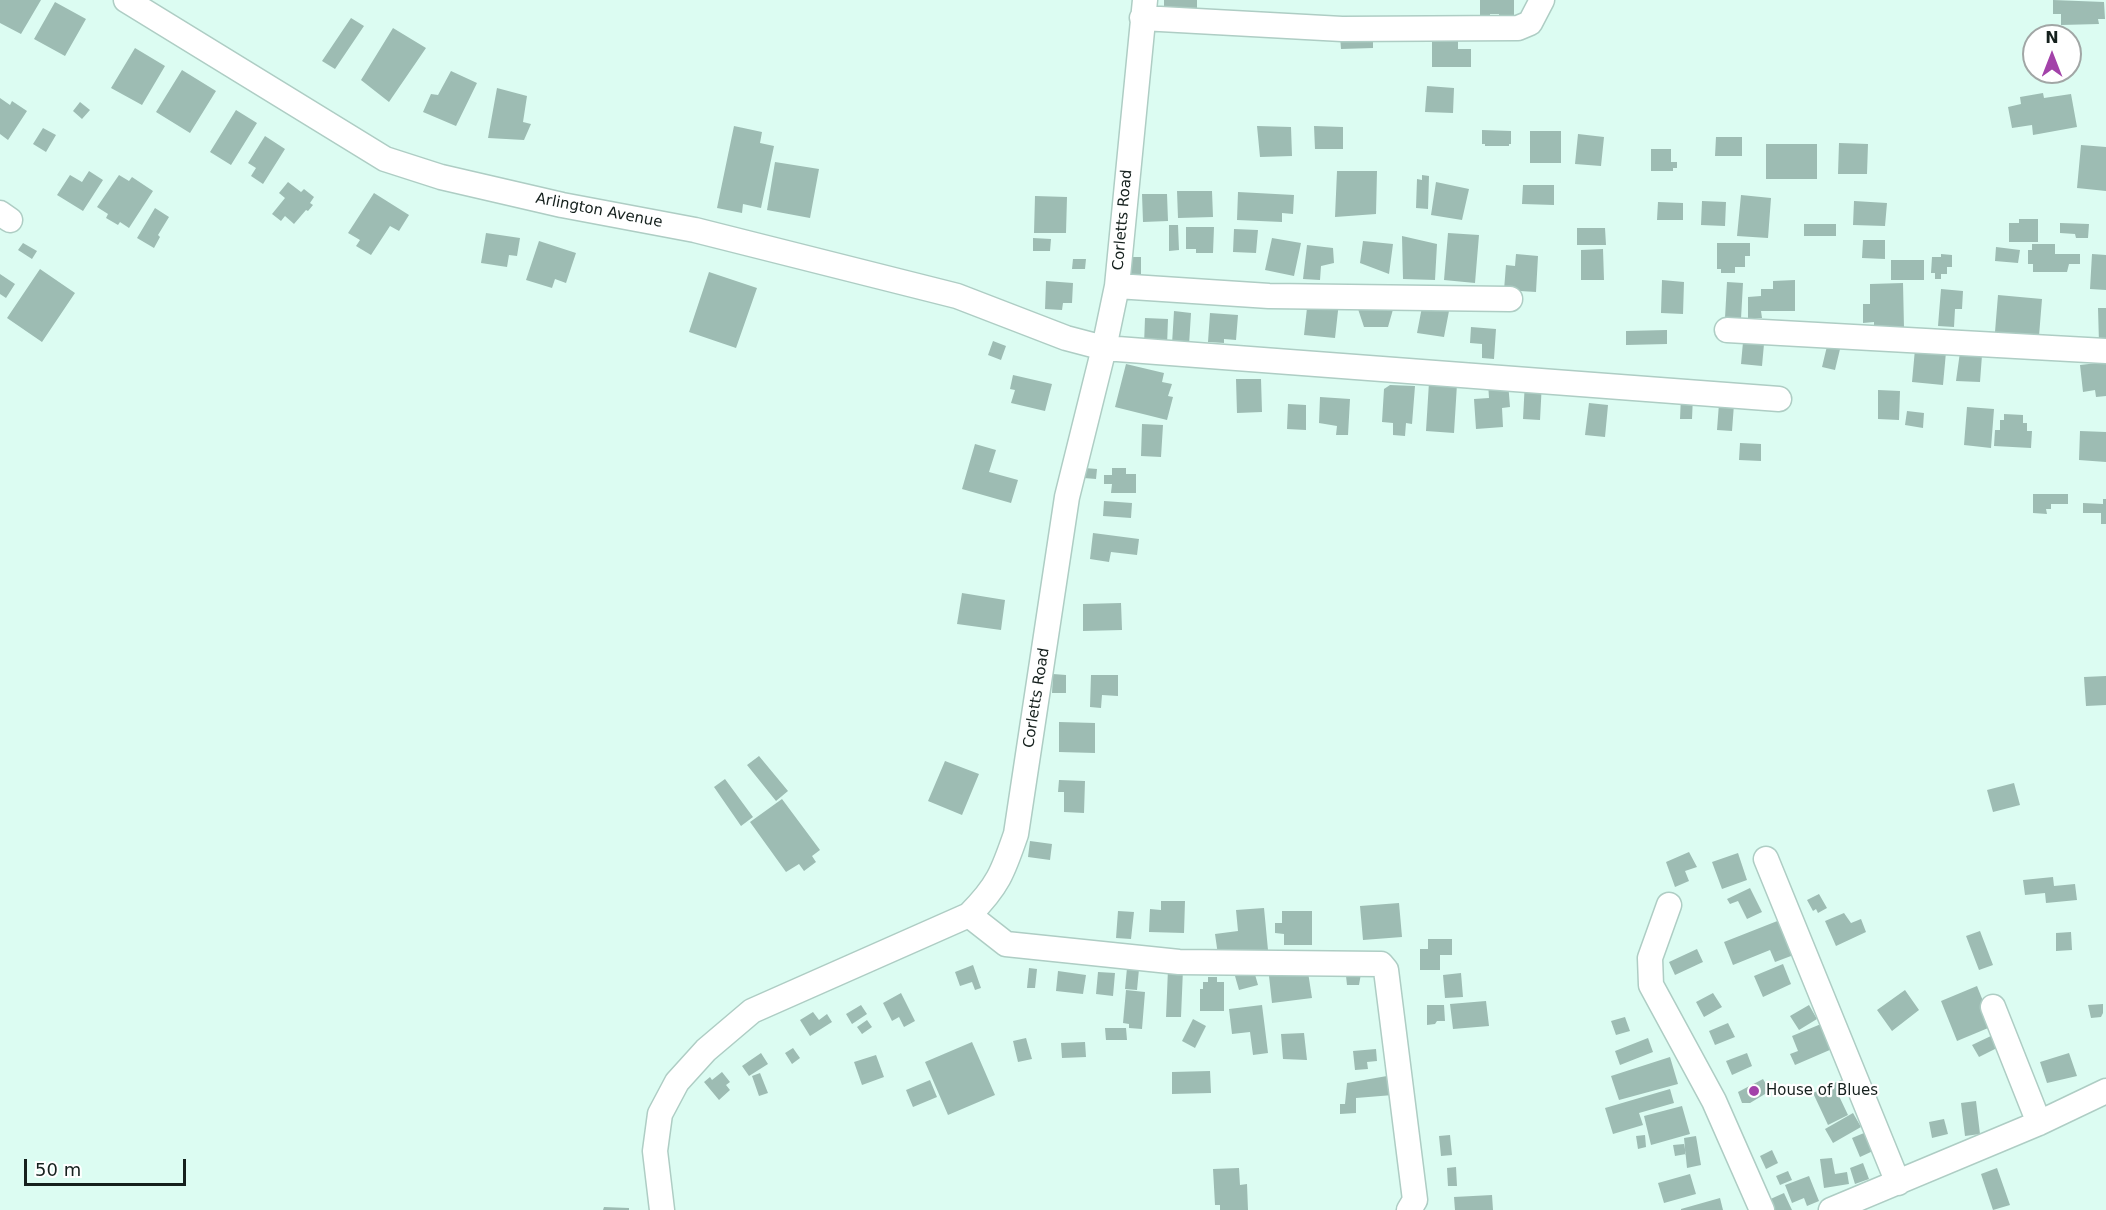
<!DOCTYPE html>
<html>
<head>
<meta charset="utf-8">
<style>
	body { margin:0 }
	#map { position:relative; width:2106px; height:1210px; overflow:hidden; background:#dcfcf2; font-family:"DejaVu Sans",sans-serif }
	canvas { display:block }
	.north { position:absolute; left:2022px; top:24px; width:60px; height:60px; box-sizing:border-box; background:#fff; border:2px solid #a1a6a5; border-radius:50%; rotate:0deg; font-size:16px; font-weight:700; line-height:24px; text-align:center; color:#15201d }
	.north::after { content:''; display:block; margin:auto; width:21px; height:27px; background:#a342a9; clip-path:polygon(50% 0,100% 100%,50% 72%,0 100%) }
	.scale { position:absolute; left:24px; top:1159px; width:162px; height:27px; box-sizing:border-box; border:3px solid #15201d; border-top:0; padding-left:8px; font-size:18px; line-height:21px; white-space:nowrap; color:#15201d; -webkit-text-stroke:4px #fff; paint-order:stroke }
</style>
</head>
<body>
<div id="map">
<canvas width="2106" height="1210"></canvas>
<div class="north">N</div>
<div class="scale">50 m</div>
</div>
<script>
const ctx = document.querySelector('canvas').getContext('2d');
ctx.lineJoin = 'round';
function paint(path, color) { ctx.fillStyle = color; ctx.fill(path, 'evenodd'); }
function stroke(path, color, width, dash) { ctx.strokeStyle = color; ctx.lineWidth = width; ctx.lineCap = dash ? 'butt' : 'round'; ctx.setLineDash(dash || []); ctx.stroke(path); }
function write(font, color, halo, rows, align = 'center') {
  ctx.font = font + ' "DejaVu Sans",sans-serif'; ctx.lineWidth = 4.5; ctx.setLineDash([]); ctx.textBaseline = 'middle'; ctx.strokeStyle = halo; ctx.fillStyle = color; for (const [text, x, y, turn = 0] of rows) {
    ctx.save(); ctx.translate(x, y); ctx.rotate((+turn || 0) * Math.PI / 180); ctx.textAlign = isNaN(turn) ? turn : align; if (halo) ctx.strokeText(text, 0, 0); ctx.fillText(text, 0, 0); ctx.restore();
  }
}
const building = new Path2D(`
	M0 0H41L21 34 0 23Z
	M1164 0H1197V12L1164 10Z
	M1480 0H1514V21L1499 20V14H1490V20H1480Z
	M2053 0 2104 2 2105 19H2098L2099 24 2061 25V14H2053Z
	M55 2 86 19 65 56 34 39Z
	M351 18 364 26 335 69 322 61Z
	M393 28 426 48 389 102 361 80Z
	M1373 35V48L1341 49 1340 36Z
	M1432 35H1458V49H1471V67H1432Z
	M135 48 165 66 142 105 111 88Z
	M182 70 216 91 190 133 156 112Z
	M451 71 477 83 456 126 423 112 431 94 438 95Z
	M1427 86 1454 88 1453 113 1425 112Z
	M497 88 527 96 523 122 531 124 524 140 488 138Z
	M2043 93 2044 98 2071 94 2077 127 2033 135 2032 125 2012 128 2008 107 2021 104 2020 97Z
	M0 98 10 105 12 101 27 111 8 140 0 134Z
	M80 102 90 110 82 119 73 111Z
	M236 110 257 123 231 165 210 152Z
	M734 126 762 132 760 143 774 146 761 208 743 204 742 213 717 208Z
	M1257 126 1291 127 1292 156 1260 157Z
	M1314 126 1343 127V149H1315Z
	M43 128 56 135 46 152 33 144Z
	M1482 130 1511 131V144H1509V146H1485V144H1482Z
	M1530 131H1561V163H1530Z
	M1578 134 1604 137 1601 166 1575 164Z
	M265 136 285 149 263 184 251 176 256 168 248 163Z
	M1716 137H1742V156H1715Z
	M1839 143 1868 144 1867 174H1838Z
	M1766 144H1817V179H1766Z
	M2081 145 2106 147V191L2077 188Z
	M1651 149H1671V162H1677V168H1673V171H1651Z
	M775 162 819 169 810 218 767 210Z
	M89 171 103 180 83 211 57 195 70 175 82 182Z
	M1337 171H1377L1376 214 1335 217Z
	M119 175 129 181 132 177 153 191 129 228 120 222 118 225 106 218 108 214 97 207Z
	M1422 175 1429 176 1428 209 1416 208 1417 179 1422 180Z
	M288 182 301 192 304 189 314 197 310 203 313 205 308 211 306 210 294 224 285 216 281 221 272 214 285 198 279 193Z
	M1436 182 1469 189 1462 220 1431 215Z
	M1523 185H1554V205L1522 204Z
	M1177 191H1212L1213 217 1178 218Z
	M1238 192 1294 195 1293 214 1282 213V222L1237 220Z
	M374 193 409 215 399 231 390 226 371 255 356 246 360 240 348 233Z
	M1142 194H1167L1168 221 1143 222Z
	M1741 195 1771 198 1768 238 1737 236Z
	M1035 196 1067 197 1066 233H1034Z
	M1702 201 1726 202 1725 226 1701 225Z
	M1854 201 1887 203 1885 226 1853 225Z
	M1658 202 1683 203V220H1657Z
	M155 208 169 217 158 235 160 237 154 248 137 238Z
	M2019 219H2038V242H2009V223H2019Z
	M2060 223 2089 224 2088 238H2076L2075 234 2060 233Z
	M1804 224H1836V236H1804Z
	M1169 225H1178L1179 250 1169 251Z
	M1186 227H1214L1213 253H1196V249H1186Z
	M1577 228H1605L1606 245H1577Z
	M1234 229 1258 230 1256 253 1233 252Z
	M486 233 520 238 517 256 509 255 507 267 481 263Z
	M1448 233 1479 235 1475 283 1444 280Z
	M1402 236 1437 244 1435 280 1403 279Z
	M1033 238 1051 239 1050 251H1033Z
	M1272 238 1301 243 1294 276 1265 270Z
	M1863 240H1885V259L1862 258Z
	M539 241 576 253 566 283 555 279 552 288 526 280Z
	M1363 241 1393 244 1389 274 1360 263Z
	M23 243 37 251 32 259 18 250Z
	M1717 243H1750V256H1745V267H1735V273H1721V269H1717Z
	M2032 244H2055V254H2080V264H2069L2067 272H2033V264H2028V250H2032Z
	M1307 245 1333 248 1334 263 1321 266 1320 280 1303 279Z
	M1996 247 2020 250 2018 263 1995 261Z
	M1603 249 1604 280H1581V250Z
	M1516 254 1538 256 1536 292 1504 290 1506 265 1515 266Z
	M1941 254 1952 255V267H1947V274H1941V279H1935V273H1931L1932 257H1941Z
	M2092 254 2106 255V290L2090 289Z
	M1129 257H1141V275L1129 274Z
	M1073 259H1086L1085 269H1072Z
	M1891 260H1924V280H1891Z
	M40 269 75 293 42 342 7 318Z
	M709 272 757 288 736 348 689 332Z
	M0 274 15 284 6 298 0 294Z
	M1662 280 1684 282 1683 314 1661 313Z
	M1795 280V311H1761L1762 318H1748V297L1761 296V289H1773V281Z
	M1046 281 1073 283 1072 303H1063L1062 310 1045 309Z
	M1727 282 1743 283 1741 319 1725 318Z
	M1903 283 1904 328H1874V322L1863 323V304H1870V284Z
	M1941 289 1963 291 1962 309H1955L1954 327 1938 326Z
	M1998 295 2042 299 2039 336 1995 332Z
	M1308 299 1339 302 1335 338 1304 335Z
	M1357 306H1394L1388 327H1364Z
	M1422 307 1449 311 1444 337 1417 333Z
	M2098 308H2106V343H2099Z
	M1174 311 1191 313 1189 345 1172 344Z
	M1210 313 1238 315 1236 340 1224 339V343L1208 342Z
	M1145 318 1168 319 1167 346 1144 345Z
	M1471 327 1496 329 1494 359 1482 358V344L1470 343Z
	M1667 330V344L1626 345V331Z
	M993 341 1006 346 1001 360 988 355Z
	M1743 342 1764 344 1762 366 1741 364Z
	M1828 342 1841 345 1835 370 1822 367Z
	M1915 349 1946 352 1943 385 1912 382Z
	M1960 352 1982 355 1980 382 1956 381Z
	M2106 362V396L2096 397 2095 390 2083 392 2080 365Z
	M1126 364 1164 373 1162 382 1172 384 1168 396 1173 397 1167 420 1115 407Z
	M1013 375 1052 384 1045 411 1011 403 1015 390 1010 389Z
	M1236 379H1261L1262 412 1237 413Z
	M1525 381 1542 382 1540 420 1523 419Z
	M1429 382 1457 384 1454 433 1426 431Z
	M1508 382 1510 407 1502 408 1503 427 1476 429 1474 399 1489 398 1488 383Z
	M1390 385 1415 386 1412 424 1406 423 1405 436 1393 435V423L1382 422 1384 389Z
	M1720 390 1735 391 1732 431 1717 430Z
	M1878 390 1900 391 1899 420 1878 419Z
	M1681 396H1693L1692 419H1680Z
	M1320 397 1350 399 1348 435H1336L1337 426 1319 423Z
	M1589 403 1608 405 1605 437 1585 435Z
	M1288 404 1306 405V430L1287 429Z
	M1967 407 1994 409 1991 448 1964 445Z
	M1907 411 1924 413 1923 428 1905 425Z
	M2004 414 2023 415V423H2027V431H2032L2031 448 1994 446 1995 430H2000V420H2004Z
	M1142 424 1163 425 1161 457 1141 456Z
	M2080 431 2106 432V462L2079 460Z
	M1740 443 1761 444V461L1739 460Z
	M975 444 996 450 989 472 1018 480 1011 503 962 489Z
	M1085 468 1097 469 1096 479 1084 478Z
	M1112 468H1126V474H1136V493H1111L1112 484H1104V475H1112Z
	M2033 494H2068V504H2051V509H2046L2047 514 2033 513Z
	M2103 499H2106V524H2101V513H2083V503L2103 504Z
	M1104 501 1132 503 1131 518 1103 516Z
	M1093 533 1139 539 1137 555 1111 552 1109 562 1090 559Z
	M962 593 1005 600 1001 630 957 624Z
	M1121 603 1122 630 1083 631V604Z
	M1053 674 1066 675V693H1052Z
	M1091 675H1118V696L1102 695 1101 708 1090 707Z
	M2106 676V705L2086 706 2084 677Z
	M1059 722 1095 723V753L1059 752Z
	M759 756 788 791 776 801 747 765Z
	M945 761 979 774 962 815 928 801Z
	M725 779 753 817 741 826 714 787Z
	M1059 780 1085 781 1084 813 1064 812V792H1058Z
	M2014 783 2020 805 1993 812 1987 790Z
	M782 799 820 850 812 856 816 862 804 871 799 864 786 872 750 822Z
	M1030 841 1052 844 1050 860 1028 857Z
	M1689 852 1697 867 1685 871 1689 881 1675 887 1666 862Z
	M1738 853 1747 880 1722 889 1712 862Z
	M2053 877 2054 886 2075 884 2077 900 2046 903 2045 893 2025 895 2023 880Z
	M1750 888 1762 912 1747 919 1738 901 1730 904 1727 899Z
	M1819 894 1827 908 1818 913 1816 909 1813 911 1807 900Z
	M1161 901H1185L1184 933 1149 932 1150 909 1161 910Z
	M1399 903 1402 937 1363 940 1360 906Z
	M1264 908 1268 950 1218 955 1215 934 1238 931 1236 910Z
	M1118 911 1134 912 1131 939 1116 938Z
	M1282 911H1312V945H1284V934L1275 933V923H1282Z
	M1844 913 1851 923 1861 919 1866 932 1836 946 1825 921Z
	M1785 918 1799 953 1775 962 1770 950 1733 965 1724 942Z
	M1980 931 1993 965 1979 970 1966 936Z
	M2071 932 2072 950 2056 951V933Z
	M1428 939H1452V955H1440V970H1420V949H1428Z
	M1697 949 1703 962 1675 975 1669 962Z
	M1783 964 1791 984 1763 997 1754 976Z
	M973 965 981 988 975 990 972 982 960 986 955 972Z
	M1345 967 1362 968 1359 985H1347Z
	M1029 968 1037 969 1035 988H1027Z
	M1127 968 1139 969 1137 990 1125 989Z
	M1168 969H1183L1181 1017H1166Z
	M1058 971 1086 975 1083 994 1056 991Z
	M1254 971 1258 985 1239 990 1235 976Z
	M1098 972 1115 973 1113 996 1096 994Z
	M1308 972 1312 998 1272 1003 1269 976Z
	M1461 973 1463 997 1445 998 1443 975Z
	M1208 977H1217V982H1224V1011H1200V989H1203V982H1208Z
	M1977 986 1993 1026 1957 1041 1941 1001Z
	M1126 990 1145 992 1142 1029 1129 1028V1024L1123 1023Z
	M1905 990 1919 1010 1892 1031 1877 1010Z
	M901 993 915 1021 904 1027 899 1017 892 1021 883 1003Z
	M1713 993 1722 1007 1704 1017 1696 1002Z
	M1486 1001 1489 1026 1453 1029 1450 1004Z
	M2103 1004V1013L2101 1017 2091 1018 2088 1005Z
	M861 1005 867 1014 852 1024 846 1014Z
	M1262 1005 1268 1053 1253 1055 1250 1032 1232 1034 1229 1009Z
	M1427 1005H1444L1445 1021H1437L1435 1024 1427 1025Z
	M1809 1005 1817 1019 1799 1030 1790 1016Z
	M813 1012 819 1020 827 1014 832 1022 810 1036 800 1020Z
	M1625 1017 1630 1031 1616 1035 1611 1021Z
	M1193 1019 1206 1026 1195 1048 1182 1041Z
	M867 1020 872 1027 862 1034 857 1027Z
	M1728 1023 1735 1037 1715 1045 1709 1031Z
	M1821 1024 1832 1049 1795 1065 1790 1054 1798 1051 1792 1036Z
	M1105 1028H1126L1127 1040H1106Z
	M1304 1033 1307 1060 1283 1059 1281 1034Z
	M1993 1035 1999 1047 1979 1057 1972 1045Z
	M1026 1038 1032 1059 1018 1062 1013 1041Z
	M1648 1038 1653 1052 1620 1065 1615 1051Z
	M972 1042 995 1095 948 1115 925 1062Z
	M1085 1042 1086 1057 1062 1058 1061 1043Z
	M793 1048 800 1058 792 1064 785 1053Z
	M1376 1049 1377 1061 1367 1062 1368 1069 1355 1070 1353 1051Z
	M761 1053 768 1064 749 1076 742 1066Z
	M1747 1053 1752 1066 1732 1075 1726 1061Z
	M2069 1053 2077 1076 2047 1083 2040 1062Z
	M876 1055 884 1077 862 1085 854 1062Z
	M1670 1057 1678 1084 1619 1100 1611 1076Z
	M1210 1071 1211 1093 1172 1094V1072Z
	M722 1072 730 1082 726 1085 730 1090 719 1100 704 1082 710 1077 712 1080Z
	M760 1073 768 1093 759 1096 752 1076Z
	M1387 1076 1393 1095 1356 1098V1113L1340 1114V1104H1345L1347 1083Z
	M1763 1079 1770 1091 1750 1103H1742L1738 1092Z
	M1843 1079 1850 1091 1839 1096 1848 1115 1828 1125 1813 1093Z
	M930 1080 937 1097 913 1107 906 1090Z
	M1670 1089 1674 1103 1639 1113 1643 1125 1613 1134 1605 1108Z
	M1976 1101 1980 1134 1965 1136 1961 1103Z
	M1682 1106 1690 1134 1651 1145 1644 1116Z
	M1853 1113 1861 1127 1833 1143 1825 1129Z
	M1944 1119 1948 1134 1932 1138 1929 1122Z
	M1864 1133 1873 1151 1860 1157 1852 1138Z
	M1450 1135 1452 1155 1441 1156 1439 1136Z
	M1645 1135 1646 1147 1638 1149 1636 1136Z
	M1696 1136 1701 1165 1687 1168 1684 1138Z
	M1684 1144 1686 1154 1675 1156 1673 1145Z
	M1772 1150 1778 1163 1766 1169 1760 1156Z
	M1832 1158 1835 1174 1847 1172 1849 1184 1824 1188 1820 1159Z
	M1863 1163 1869 1179 1855 1184 1850 1168Z
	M1456 1167 1457 1186H1448L1447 1168Z
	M1239 1168 1240 1185 1247 1184 1248 1210H1220V1205H1215L1213 1169Z
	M1997 1168 2010 1205 1993 1210 1981 1174Z
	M1788 1171 1792 1180 1780 1185 1776 1176Z
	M1690 1174 1696 1194 1664 1203 1658 1183Z
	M1809 1176 1819 1201 1807 1206 1804 1198 1792 1203 1785 1185Z
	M1784 1193 1792 1210H1770L1766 1201Z
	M1492 1195 1493 1210H1455L1454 1197Z
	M1720 1198 1723 1210H1681V1209Z
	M604 1207 629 1208V1210H603Z`);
const street = new Path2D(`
	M126 0 385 159 441 177 562 205 695 230 957 296 1066 338 1104 348 1779 399
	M1142 18 1342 29 1518 28 1530 23 1542 0
	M0 213 10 220
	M1117 286 1269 296 1510 299
	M1727 330 2106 351
	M1766 859 1898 1183
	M1669 905 1650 958 1651 985 1714 1101 1762 1210
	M969 915 1006 944 1179 962 1381 964 1386 970 1415 1200 1409 1210
	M1993 1007 2039 1123
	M662 1210 655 1151 660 1114 677 1082 706 1050 752 1011 969 915C998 886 1003 872 1016 834L1067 497 1104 348 1117 286 1145 0
	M1831 1210 2039 1123 2106 1091`);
const markers = [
	[1754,1091,6,"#a342a9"]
];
const streetNames = [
	["Arlington Avenue",599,211,11],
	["Corletts Road",1123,220,-85],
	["Corletts Road",1037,698,-81]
];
const poiNames = [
	["House of Blues",1766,1091]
];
paint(building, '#9dbcb3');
stroke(street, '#aecdc4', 27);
stroke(street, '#fff', 24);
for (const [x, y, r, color] of markers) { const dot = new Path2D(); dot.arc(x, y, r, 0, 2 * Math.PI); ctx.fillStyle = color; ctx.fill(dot); stroke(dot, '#fff', 2); }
write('15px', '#15201d', '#fff', streetNames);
write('15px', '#15201d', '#fff', poiNames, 'left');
</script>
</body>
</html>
